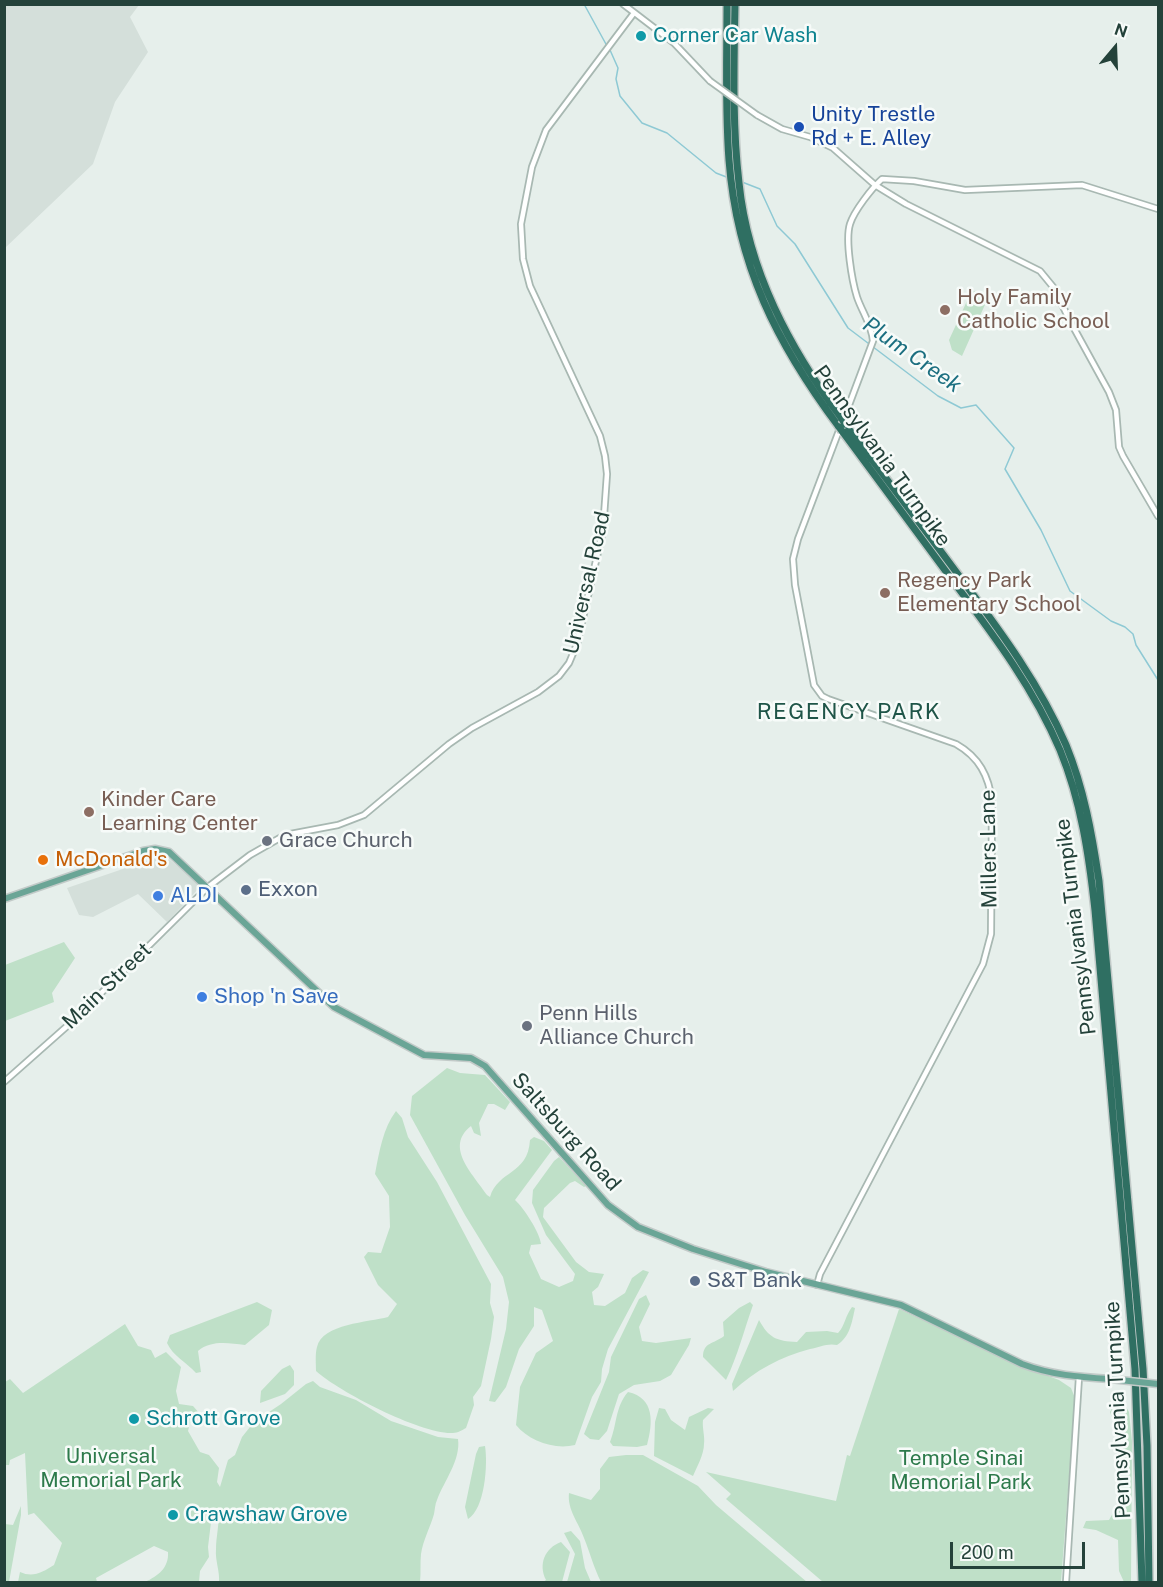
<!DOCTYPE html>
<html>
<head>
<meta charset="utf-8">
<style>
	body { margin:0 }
	#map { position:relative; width:1163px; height:1587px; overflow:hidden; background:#e6efeb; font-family:"Public Sans",sans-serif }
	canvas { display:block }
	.frame { position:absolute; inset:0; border:6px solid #24423a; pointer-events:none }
	.north { position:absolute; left:1085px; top:18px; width:60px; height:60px; -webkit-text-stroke:4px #f7fbf9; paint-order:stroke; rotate:19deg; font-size:16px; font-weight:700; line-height:24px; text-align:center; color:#24423a }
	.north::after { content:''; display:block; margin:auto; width:21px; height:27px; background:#24423a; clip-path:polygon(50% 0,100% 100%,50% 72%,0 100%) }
	.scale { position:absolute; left:950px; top:1542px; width:135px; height:27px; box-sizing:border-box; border:3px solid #24423a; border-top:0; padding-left:8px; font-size:18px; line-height:21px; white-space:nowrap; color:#24423a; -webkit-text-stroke:4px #f7fbf9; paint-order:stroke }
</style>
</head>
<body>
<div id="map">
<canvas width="1163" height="1587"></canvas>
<div class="frame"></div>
<div class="north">N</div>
<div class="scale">200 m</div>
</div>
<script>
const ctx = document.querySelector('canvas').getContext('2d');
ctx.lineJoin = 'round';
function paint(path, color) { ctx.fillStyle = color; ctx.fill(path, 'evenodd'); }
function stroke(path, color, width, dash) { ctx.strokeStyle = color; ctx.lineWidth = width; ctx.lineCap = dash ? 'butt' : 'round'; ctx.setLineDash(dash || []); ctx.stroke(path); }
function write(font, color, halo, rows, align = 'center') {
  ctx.font = font + ' "Public Sans",sans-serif'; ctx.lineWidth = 5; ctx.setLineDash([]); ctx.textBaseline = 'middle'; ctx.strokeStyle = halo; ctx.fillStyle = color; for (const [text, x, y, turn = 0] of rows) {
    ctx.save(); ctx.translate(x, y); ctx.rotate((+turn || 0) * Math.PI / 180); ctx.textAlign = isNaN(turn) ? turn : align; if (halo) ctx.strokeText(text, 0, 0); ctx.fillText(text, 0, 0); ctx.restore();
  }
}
const built = new Path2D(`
	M5 4 139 5 130 17 148 52 115 102 93 164 5 248Z
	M161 856 169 859 201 886 167 922 138 894 93 917 79 915 67 888Z`);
const green = new Path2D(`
	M972 290 988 298 962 356 952 350 949 340Z
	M64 942 75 958 52 993 54 1002 5 1021V965Z
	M447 1068 460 1073 485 1075 510 1102 505 1110 494 1104H488L479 1123 481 1136 474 1133 471 1126C444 1147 473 1174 487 1195L490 1197C498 1170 528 1175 530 1140L534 1137 544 1141 552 1150 515 1200C524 1208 540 1233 541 1244L531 1245 529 1253 541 1279 559 1287 573 1281 575 1274 546 1235 532 1203 533 1190 554 1161 559 1157 586 1186 584 1187 575 1181 570 1183 544 1208 543 1217 576 1262 589 1272 604 1274 598 1287 592 1292 594 1305 605 1306 625 1293 632 1278 643 1270 649 1272 608 1349 602 1369 601 1382 592 1397 575 1445C554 1450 529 1441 516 1425L520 1387 536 1353 553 1341 542 1310 534 1307V1326L519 1349 506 1387 495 1402 489 1401 506 1329 509 1302 503 1277 465 1215 410 1115 412 1096Z
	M396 1111 402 1118 408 1137 437 1182 491 1284 490 1303 494 1317 491 1339 481 1386 473 1397 474 1405 466 1428C462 1430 458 1433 453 1433 423 1435 339 1392 316 1371 316 1363 315 1354 317 1347 322 1324 369 1322 388 1317L397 1304 378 1285 364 1257 368 1252 381 1253 390 1227 389 1196 375 1174C379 1153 383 1128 396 1111Z
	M646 1295 650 1304 639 1327 642 1341 656 1343 691 1338 689 1345 671 1375 660 1381 634 1385 619 1394 607 1431 599 1440 590 1439 584 1434 609 1372 611 1357 639 1299Z
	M257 1302 272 1310 269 1325 245 1345C228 1343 211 1340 198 1351L201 1372 196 1373C186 1362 173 1356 167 1343L170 1335Z
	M750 1302 753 1305C744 1330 738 1355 726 1380L703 1357C703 1342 714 1344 724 1336L723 1322 739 1308Z
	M852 1307 855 1308C852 1322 850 1337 837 1345 827 1343 820 1347 810 1349 780 1357 756 1370 733 1391L732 1384 759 1320C769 1338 776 1341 797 1342L806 1332 827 1331 838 1333C845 1326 845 1316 852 1307Z
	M899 1309 1017 1364 1059 1380 1071 1388 1075 1398 1061 1582H823L726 1499 731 1494 706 1472 836 1501 847 1455 850 1456Z
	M125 1324 138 1346 151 1350 155 1358 166 1352 181 1367 176 1391 179 1404 193 1406 200 1414 195 1421 190 1423 188 1431 200 1452 209 1455 219 1468 217 1482 220 1487 228 1460 235 1455 242 1437 254 1422 281 1404 306 1384 313 1381 320 1387 356 1400 391 1421 438 1437 458 1439C461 1460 444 1481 437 1500 435 1504 435 1509 434 1514 430 1528 423 1540 421 1554 420 1563 421 1573 420 1582H219C220 1571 215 1561 216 1549 216 1536 220 1523 218 1510L212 1514 208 1547 209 1557 200 1571 199 1582H145C158 1576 169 1568 168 1552L154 1546 96 1578 97 1582H18L20 1572C33 1578 43 1572 54 1565L62 1543 34 1513 28 1515 25 1453 10 1460 9 1465H5V1382L10 1379 23 1393Z
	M290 1365 294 1371V1385L285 1394 260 1403 261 1391 282 1369Z
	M628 1392C655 1398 653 1423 647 1445L637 1447 613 1446 610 1442C617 1425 615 1407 628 1392Z
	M1114 1405H1125L1129 1412 1132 1441 1131 1582H1124L1119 1571 1118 1540 1096 1530 1083 1528 1086 1521 1109 1520 1117 1506 1118 1478 1124 1442 1118 1434 1110 1412Z
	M659 1408 665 1409 671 1420 685 1430 689 1417 708 1408 714 1409 703 1420C702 1428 705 1436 704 1444 704 1454 697 1467 693 1476L654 1456 655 1422Z
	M485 1446C488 1464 485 1509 468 1519L465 1507 476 1454 479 1447Z
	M626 1455H643L698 1486 716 1505 807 1582H601C594 1568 590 1553 584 1538 579 1523 567 1510 569 1493L591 1500 600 1489V1469L609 1457Z
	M21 1506V1515L9 1582H5V1524L13 1525Z
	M571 1531 580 1541 585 1568 591 1582H567L575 1554 564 1533Z
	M561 1542 570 1552 562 1582H543L546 1580C538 1564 545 1548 561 1542Z`);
const stream = new Path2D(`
	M584 4 607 46
	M610 50 618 68 616 79 620 96 642 123 667 133 716 173 729 178
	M742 182 760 189 777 226 795 244 848 328 938 396 961 408 976 405 1014 448 1005 469 1041 530 1070 591 1111 621 1125 627 1133 634 1136 645 1158 680`);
const minor = new Path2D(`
	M623 4 674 43 710 81
	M757 115 782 129 810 137 833 148 875 185 906 204 1040 271 1054 288 1070 321 1109 392 1116 410 1119 447 1123 456 1158 516
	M843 421 873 341C872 325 862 312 857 297 852 281 845 240 850 224 854 211 872 188 882 179L914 181 965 190 1082 185 1158 209
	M4 1082 74 1020 208 887 250 855 285 835 338 825 364 815 449 744 472 728 538 692 559 676 569 663 577 644 603 530 607 474 605 456 600 436 530 286 523 259 521 224 532 167 546 130 634 13
	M817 1285 820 1274 983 964 991 934 992 802C989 776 979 757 956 744L828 699 822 696 814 685 795 585 793 559 798 539 840 428
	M1066 1582 1079 1377`);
const major = new Path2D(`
	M4 899 143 851 155 849 169 852 334 1007 424 1055 471 1058 485 1066 608 1205 638 1227 693 1249 766 1272 901 1305 1022 1364C1051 1375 1079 1377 1110 1379`);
const highway = new Path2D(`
	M727 4C727 56 725 108 729 160 737 265 777 344 839 427
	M735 4C734 64 732 124 739 183 748 271 790 349 842 419
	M845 424C882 473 920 523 957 573 997 627 1039 682 1066 745 1084 789 1092 834 1099 881L1143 1369 1147 1446 1149 1582
	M842 431C880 483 918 534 956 585 995 637 1034 689 1060 750 1081 801 1089 855 1095 910L1135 1369 1142 1582`);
const minorBridge = new Path2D(`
	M710 81 757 115`);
const majorBridge = new Path2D(`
	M1110 1379 1158 1384`);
const highwayBridge = new Path2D(`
	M842 419 845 424
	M839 427 842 431`);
const markers = [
	[641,36,6,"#0f9aa8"],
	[799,127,6,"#1a4fb4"],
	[945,310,6,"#8d6e63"],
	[885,593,6,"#8d6e63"],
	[89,812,6,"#8d6e63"],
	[267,841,6,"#6b7280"],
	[43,860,6,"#e8710a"],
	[246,890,6,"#5c6f8a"],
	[158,896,6,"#3f7fe0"],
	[202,997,6,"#3f7fe0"],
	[527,1026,6,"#6b7280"],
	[695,1281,6,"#5c6f8a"],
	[134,1419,6,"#0f9aa8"],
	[173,1515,6,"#0f9aa8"]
];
const cultureNames = [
	["Corner Car Wash",653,36],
	["Schrott Grove",146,1419],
	["Crawshaw Grove",185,1515]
];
const transitNames = [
	["Unity Trestle",811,115],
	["Rd + E. Alley",811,139]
];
const educationNames = [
	["Holy Family",957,298],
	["Catholic School",957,322],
	["Regency Park",897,581],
	["Elementary School",897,605],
	["Kinder Care",101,800],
	["Learning Center",101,824]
];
const streetNames = [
	["Pennsylvania Turnpike",882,456,54],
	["Universal Road",587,583,-77],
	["Millers Lane",989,849,-91],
	["Pennsylvania Turnpike",1076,927,-97],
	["Main Street",107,986,-44],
	["Saltsburg Road",566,1132,48],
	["Pennsylvania Turnpike",1118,1410,-93]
];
const worshipNames = [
	["Grace Church",279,841],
	["Penn Hills",539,1014],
	["Alliance Church",539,1038]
];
const foodNames = [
	["McDonald's",55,860]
];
const serviceNames = [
	["Exxon",258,890],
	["S&T Bank",707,1281]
];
const shopNames = [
	["ALDI",170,896],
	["Shop 'n Save",214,997]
];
const parkNames = [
	["Universal",111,1457],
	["Memorial Park",111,1481],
	["Temple Sinai",961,1459],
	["Memorial Park",961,1483]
];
const waterNames = [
	["Plum Creek",912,355,35]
];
const neighbourhoodNames = [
	["REGENCY PARK",849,712]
];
paint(built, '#d4dfda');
paint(green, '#bfe0c8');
stroke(stream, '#8ec9d4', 1.5);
stroke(minor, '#a8b8b2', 8);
stroke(major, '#c2cac8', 9);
stroke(highway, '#c2cac8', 10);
stroke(minor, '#fff', 4.5);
stroke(major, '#6aa596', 6);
stroke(highway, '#2f6f62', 7);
stroke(minorBridge, '#a8b8b2', 8, []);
stroke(majorBridge, '#c2cac8', 9, []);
stroke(highwayBridge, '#c2cac8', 10, []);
stroke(minorBridge, '#fff', 4.5);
stroke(majorBridge, '#6aa596', 6);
stroke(highwayBridge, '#2f6f62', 7);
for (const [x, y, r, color] of markers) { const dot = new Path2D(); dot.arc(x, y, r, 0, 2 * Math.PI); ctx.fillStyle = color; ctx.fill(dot); stroke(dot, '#f7fbf9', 2); }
write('21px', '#0d838f', '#f7fbf9', cultureNames, 'left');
write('21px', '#164399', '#f7fbf9', transitNames, 'left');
write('21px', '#785e54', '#f7fbf9', educationNames, 'left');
write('21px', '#24423a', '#f7fbf9', streetNames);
write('21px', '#5b616d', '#f7fbf9', worshipNames, 'left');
write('21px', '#c56008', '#f7fbf9', foodNames, 'left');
write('21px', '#4e5e75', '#f7fbf9', serviceNames, 'left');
write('21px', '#366cbe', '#f7fbf9', shopNames, 'left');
write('21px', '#2d7a4b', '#f7fbf9', parkNames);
write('italic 22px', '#1c6f80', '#f7fbf9', waterNames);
ctx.letterSpacing = '1.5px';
write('22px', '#1f5548', '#f7fbf9', neighbourhoodNames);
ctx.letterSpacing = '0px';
</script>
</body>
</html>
